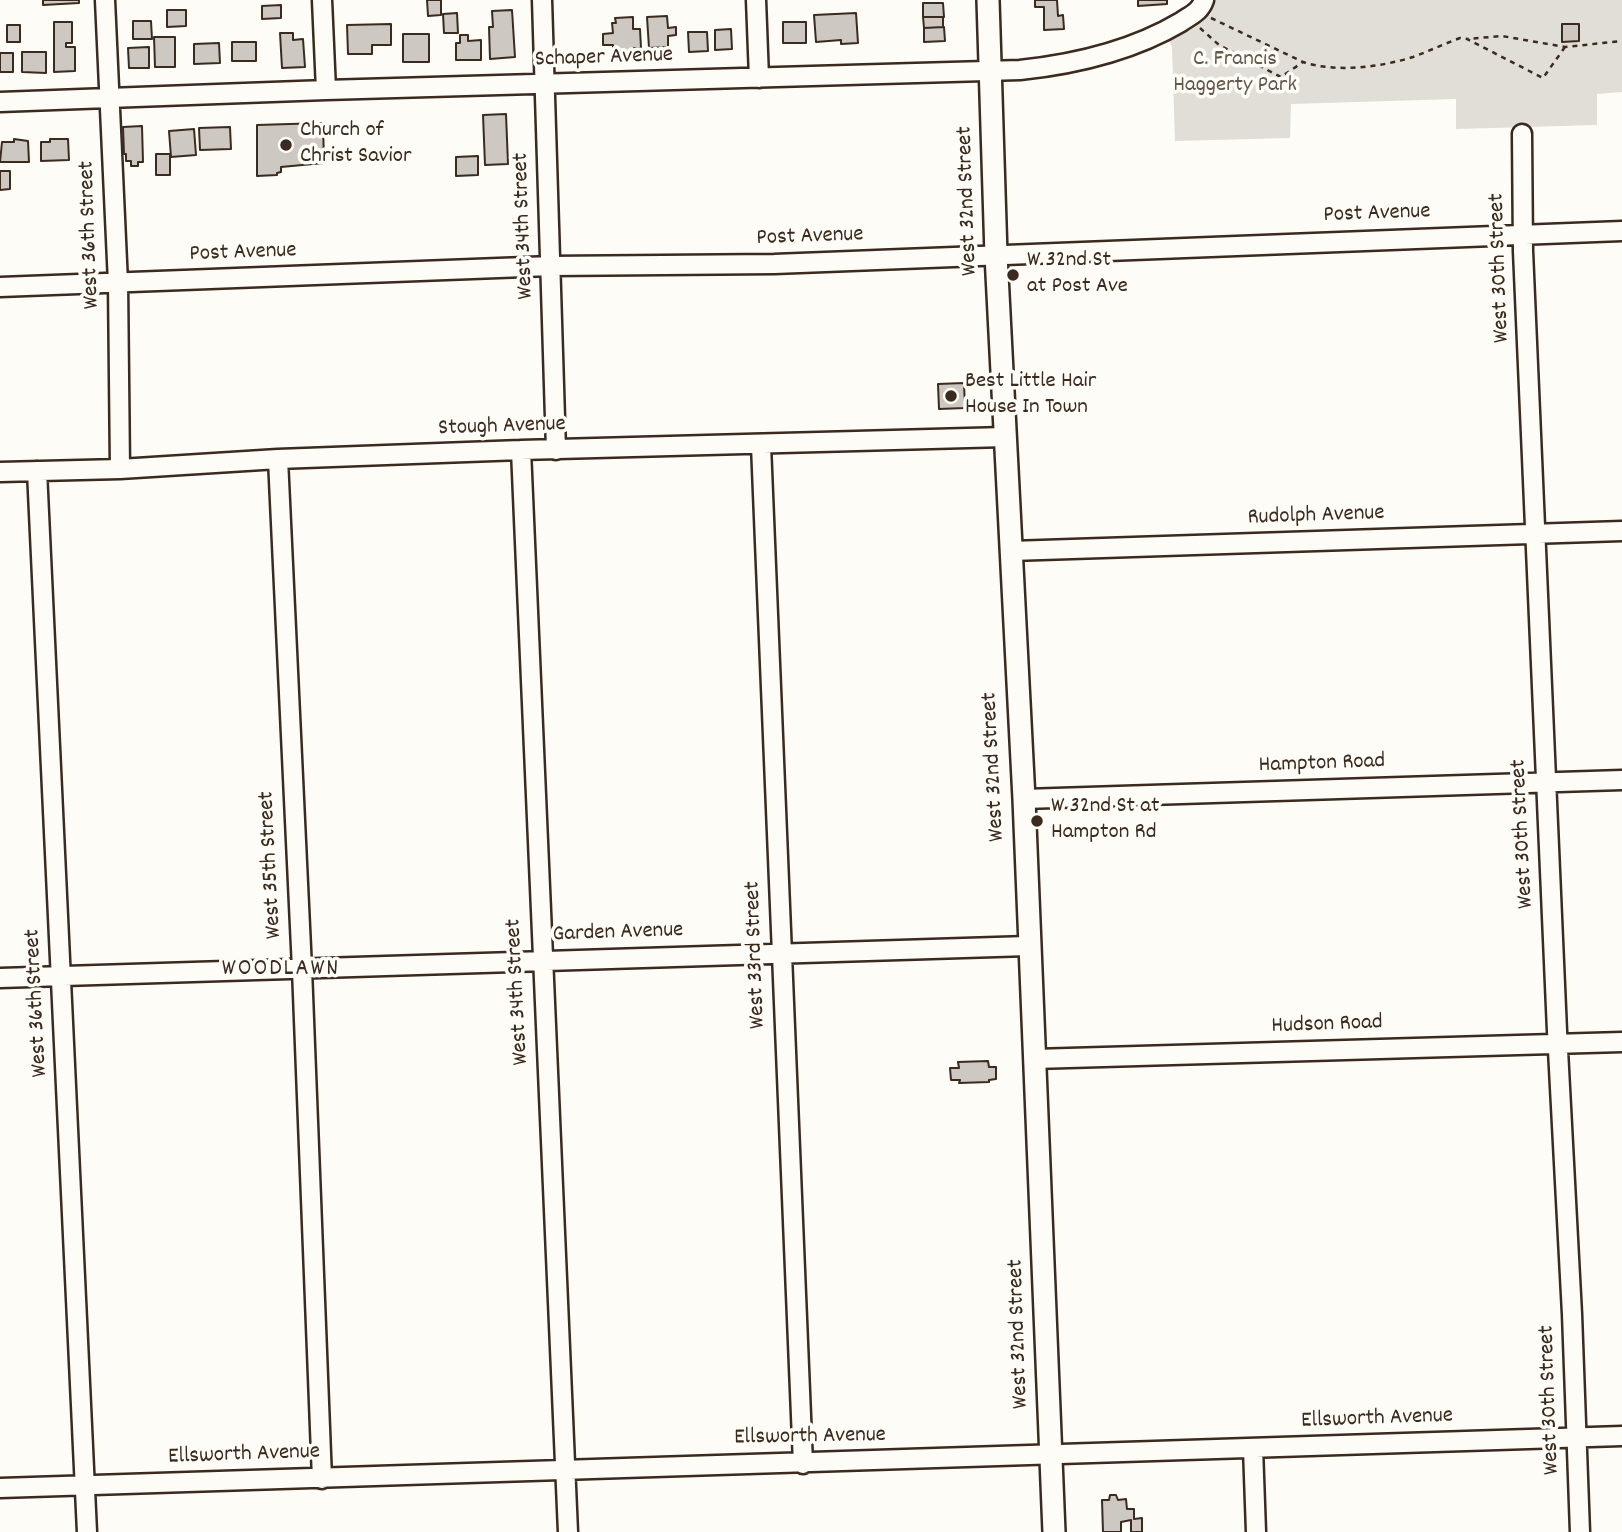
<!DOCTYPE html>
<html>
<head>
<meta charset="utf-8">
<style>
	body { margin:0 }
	canvas { display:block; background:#fdfcf7 }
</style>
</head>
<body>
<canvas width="1622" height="1532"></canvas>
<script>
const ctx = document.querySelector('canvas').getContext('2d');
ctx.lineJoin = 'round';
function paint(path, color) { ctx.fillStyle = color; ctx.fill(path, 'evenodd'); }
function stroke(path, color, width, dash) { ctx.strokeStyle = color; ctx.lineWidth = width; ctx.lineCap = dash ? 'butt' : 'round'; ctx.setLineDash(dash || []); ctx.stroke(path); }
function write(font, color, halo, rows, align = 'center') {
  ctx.font = font + ' Dekko,sans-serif'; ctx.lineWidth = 7; ctx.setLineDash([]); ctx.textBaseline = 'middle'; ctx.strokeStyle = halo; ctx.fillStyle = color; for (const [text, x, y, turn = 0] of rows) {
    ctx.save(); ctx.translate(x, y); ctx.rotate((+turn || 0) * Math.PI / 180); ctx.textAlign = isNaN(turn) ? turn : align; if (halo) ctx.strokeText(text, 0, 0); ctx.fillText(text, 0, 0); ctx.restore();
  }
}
const green = new Path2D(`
	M1214 0H1622V92L1597 94V125L1456 129V99L1291 104 1290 138 1175 141 1172 47 1168 38 1211 14Z`);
const building = new Path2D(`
	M43 0H79V3L43 5Z
	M427 0H441V15L428 16Z
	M1035 0H1057L1058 16 1063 15 1064 29 1044 30V7H1035Z
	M1138 0H1167V4L1138 6Z
	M923 3H943L944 17H923Z
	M281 5V18L262 19V6Z
	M167 10H186V26L167 27Z
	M512 10 515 57 490 59 489 27H493L492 11Z
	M457 13 458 33H444L443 14Z
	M856 13 858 43 841 44V40L816 42 814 15Z
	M667 16 668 28 676 27V35L668 36V47L649 48 647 17Z
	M633 17V29H640L641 48H634V55L613 56V45H603V34L613 33 612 23H616L615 18Z
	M923 17H943V27L924 28Z
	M133 21H151L152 39H133Z
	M54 22H72V43H66V47H75V71L54 72Z
	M783 22H806V43H783Z
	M391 24V45H372V54H348L347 25Z
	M1562 24H1579V41L1562 42Z
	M7 25H20V42H7Z
	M944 27 945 41 924 42V28Z
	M731 29 732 49 715 50V30Z
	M688 32H707L708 51 689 52Z
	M280 33H293V40L303 39 305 67 282 68Z
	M403 34H429V62H403Z
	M460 35H468V41L481 40V60H456V43H460Z
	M154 37H175V67H155Z
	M232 42H256V61H232Z
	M219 43 220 63 194 64V44Z
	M149 47V68H129L128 48Z
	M22 52H46V73L22 72Z
	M0 53H13V72H0Z
	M506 114 508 164 485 165 483 115Z
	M323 123 324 163 281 167V172L277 173V175L257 176V125Z
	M142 126 143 162H138V166H131V161H126V154H124L123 127Z
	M230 127 231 149 200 150 199 128Z
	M194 129 196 155 171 157 169 131Z
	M14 139 28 141 29 162H0L2 142H14Z
	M50 139H68L69 160 41 161V142H50Z
	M156 154H170V175H156Z
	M478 156V175L456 176V157Z
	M0 171H10V189L0 190Z
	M964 383 965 408 939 409 938 384Z
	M988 1061 989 1067H996V1079L989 1080V1082L959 1083 960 1080H951L950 1068H959L958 1062Z
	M1110 1495H1116L1118 1500 1126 1499 1127 1509H1134V1519L1142 1518V1532H1131V1520L1121 1522V1532H1103L1102 1500H1109Z`);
const path = new Path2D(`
	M1211 18 1303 62
	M1200 28 1219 45 1281 77 1303 62C1336 73 1381 67 1413 57 1429 51 1444 44 1460 38L1467 39
	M1565 47 1543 78 1467 39 1502 36 1565 47 1622 41`);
const minor = new Path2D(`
	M105 0 118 283 120 469
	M322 0 326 90
	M542 0 556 450
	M756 0 759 78
	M0 102 326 90 1020 70C1077 64 1132 51 1181 22 1191 15 1200 12 1204 0
	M1522 134 1523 251 1557 1031 1572 1314 1580 1532
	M0 287 551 266 774 264 1622 231
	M761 445 803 1464
	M521 450 568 1532
	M278 459 302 969 322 1479
	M37 471 87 1532
	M0 472 120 469 278 459 521 450 1005 437
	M1011 551 1622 531
	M1024 799 1622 780
	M0 978 1028 946
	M1034 1059 1622 1042
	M1253 1448 1256 1532
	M0 1488 1622 1436`);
const tertiary = new Path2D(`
	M988 0 996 255 1024 799 1054 1532`);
const markers = [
	[286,145,7,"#3b2a1e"],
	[1013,275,7,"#3b2a1e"],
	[951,396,7,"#3b2a1e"],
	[1037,821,7,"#3b2a1e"]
];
const streetNames = [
	["Schaper Avenue",604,59,-2],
	["West 32nd Street",969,201,-92],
	["Post Avenue",1377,215,-2],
	["West 34th Street",525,226,-92],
	["West 36th Street",91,235,-92],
	["Post Avenue",810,238,-2],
	["Post Avenue",243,254,-2],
	["West 30th Street",1501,268,-92],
	["Stough Avenue",502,428,-2],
	["Rudolph Avenue",1316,517,-2],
	["Hampton Road",1322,765,-2],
	["West 32nd Street",995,767,-93],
	["West 30th Street",1524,834,-93],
	["West 35th Street",272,865,-93],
	["Garden Avenue",618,934,-2],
	["West 33rd Street",757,955,-92],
	["West 34th Street",519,992,-93],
	["West 36th Street",38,1003,-93],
	["Hudson Road",1327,1026,-2],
	["West 32nd Street",1020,1334,-92],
	["West 30th Street",1551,1400,-92],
	["Ellsworth Avenue",1377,1420,-2],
	["Ellsworth Avenue",810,1438,-1],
	["Ellsworth Avenue",244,1456,-2]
];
const parkNames = [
	["C. Francis",1235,61],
	["Haggerty Park",1235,87]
];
const poiNames = [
	["Church of",300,132],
	["Christ Savior",300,158],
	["W 32nd St",1027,262],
	["at Post Ave",1027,288],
	["Best Little Hair",965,383],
	["House In Town",965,409],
	["W 32nd St at",1051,808],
	["Hampton Rd",1051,834]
];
const neighbourhoodNames = [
	["WOODLAWN",281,971]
];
paint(green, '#e1ded7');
paint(building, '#cdc8c2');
stroke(building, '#3b2a1e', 2);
stroke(minor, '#3b2a1e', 23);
stroke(tertiary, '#3b2a1e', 26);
stroke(path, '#3b2a1e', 2.5, [5, 5]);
stroke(minor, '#fdfcf7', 18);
stroke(tertiary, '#fdfcf7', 21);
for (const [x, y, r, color] of markers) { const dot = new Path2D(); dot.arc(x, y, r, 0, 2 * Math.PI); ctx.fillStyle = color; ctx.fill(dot); stroke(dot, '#fdfcf7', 2.5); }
write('23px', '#3b2a1e', '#fdfcf7', streetNames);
write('23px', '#64574c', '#fdfcf7', parkNames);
write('23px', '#3b2a1e', '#fdfcf7', poiNames, 'left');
ctx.letterSpacing = '2px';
write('24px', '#3b2a1e', '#fdfcf7', neighbourhoodNames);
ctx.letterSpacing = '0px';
</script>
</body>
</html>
